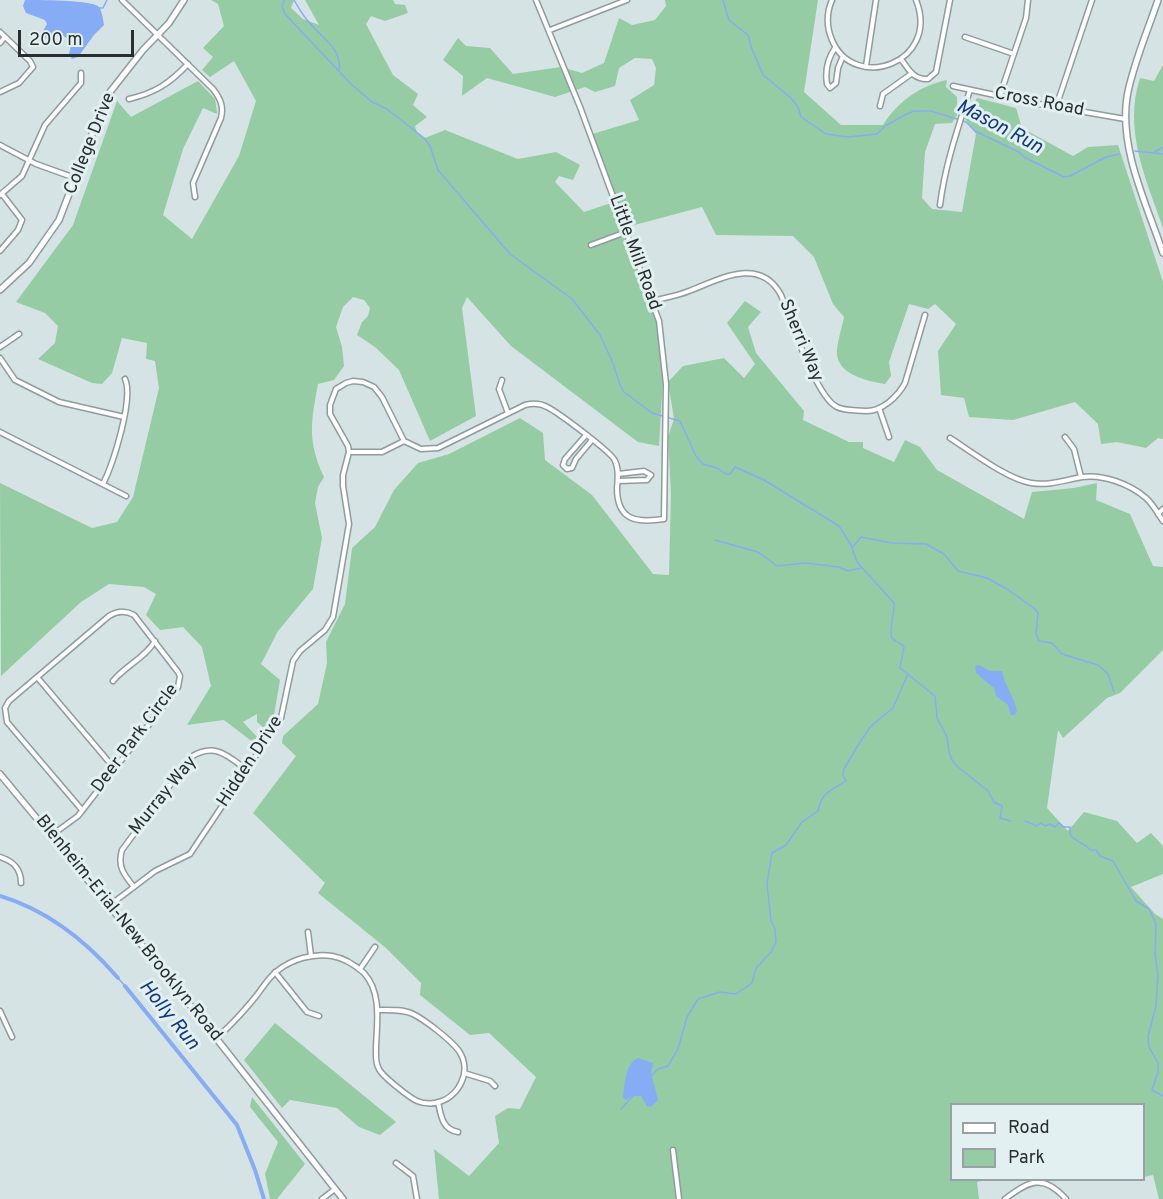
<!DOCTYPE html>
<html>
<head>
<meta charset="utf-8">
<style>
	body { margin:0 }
	#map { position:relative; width:1163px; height:1199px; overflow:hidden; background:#d5e3e5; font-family:Overpass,sans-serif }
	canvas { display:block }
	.legend { position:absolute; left:950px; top:1103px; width:195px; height:78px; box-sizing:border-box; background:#e2f0f2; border:2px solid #98a2a4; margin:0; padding:8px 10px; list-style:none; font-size:18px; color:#292e2f }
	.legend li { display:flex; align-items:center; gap:12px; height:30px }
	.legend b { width:30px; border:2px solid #98a2a4 }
	.scale { position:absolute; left:18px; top:30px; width:116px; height:27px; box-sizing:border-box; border:3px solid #292e2f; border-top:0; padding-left:8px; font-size:18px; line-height:21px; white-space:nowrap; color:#292e2f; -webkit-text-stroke:4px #e2f0f2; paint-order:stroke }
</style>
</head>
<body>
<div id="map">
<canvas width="1163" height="1199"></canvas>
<ul class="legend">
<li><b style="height:8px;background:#fff"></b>Road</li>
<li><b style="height:16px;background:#95cca4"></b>Park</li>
</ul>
<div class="scale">200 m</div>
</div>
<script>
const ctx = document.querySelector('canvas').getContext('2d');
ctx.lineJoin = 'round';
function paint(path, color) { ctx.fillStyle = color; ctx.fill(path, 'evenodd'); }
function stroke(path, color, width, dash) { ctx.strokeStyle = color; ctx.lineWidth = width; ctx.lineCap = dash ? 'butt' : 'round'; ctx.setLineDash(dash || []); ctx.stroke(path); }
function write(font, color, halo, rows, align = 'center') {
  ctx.font = font + ' Overpass,sans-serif'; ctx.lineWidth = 6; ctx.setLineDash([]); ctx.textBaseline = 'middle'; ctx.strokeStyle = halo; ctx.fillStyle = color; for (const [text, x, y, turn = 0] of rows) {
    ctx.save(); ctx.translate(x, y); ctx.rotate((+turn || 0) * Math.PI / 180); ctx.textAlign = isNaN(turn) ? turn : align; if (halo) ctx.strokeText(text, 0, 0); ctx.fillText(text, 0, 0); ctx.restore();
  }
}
const green = new Path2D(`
	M211 0H294L291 8 303 19 319 25 305 0H393L395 4 405 5 408 13 385 21 371 16 366 24 393 75 418 94 413 105 427 117 415 126 417 132 425 138 445 130 518 159 556 152 580 165 573 180 559 176 555 182 584 212 614 202 589 135 639 120 630 100 654 85 656 68 652 59 635 58 619 68 615 86 595 92 585 87 555 97 487 78 462 96 463 76 443 60 458 38 466 46 490 48 513 74 561 67 582 73 604 63 619 18 632 25 655 20 666 6 665 0H818L804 92 841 125H883C897 102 921 85 947 80L946 87 957 97V115L952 123 935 124 925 152 922 198 932 209 962 212 976 134 965 119 977 98 1016 108 1022 128 1073 156 1088 147 1118 145 1163 282V439L1158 438 1146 448 1117 442 1101 444 1098 424 1075 402 1013 420 969 417 964 398 941 395 938 351 956 324 935 304 928 309 909 304 889 362 891 376 885 384C869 381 840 376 837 355 836 346 842 327 844 317L833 304 814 257 793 236 716 235 702 207 623 228 665 344 659 446 638 442 511 346 467 297 462 308 476 416 430 441 399 370 375 347 357 335 362 322 368 316 370 308 364 300 353 297 343 307 336 327 342 347 344 366 334 380 318 384C311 421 307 441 324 477L318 487 315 503 322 538 313 589 278 631 261 664 280 680 274 715 269 732 257 722V714L243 722 260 740 258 746 224 720 187 725 211 686 202 647 183 627 160 630 146 615 156 594 144 587 109 584 81 602 1 676 0 483 92 528 117 522 133 497 159 388 155 361 146 359 147 343 122 338 112 373 102 384 92 383 38 359 55 343 58 326 45 313 16 302 73 225 117 101 131 117 198 81 215 99 217 112V114L203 108 183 149 163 215 192 239 239 156 256 101 234 61 210 77 202 70 213 57 203 48 224 26 218 4Z
	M1163 65V228C1146 179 1123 130 1140 78L1154 81Z
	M745 301 761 312 748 327 756 353 804 411 803 420 849 442H863V448L894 462 905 440 920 447 937 470 1024 519 1032 492 1074 488 1097 483 1096 500 1130 514 1153 566 1163 567V650L1120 693 1107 698 1063 738 1058 730 1047 808 1068 831 1084 812 1117 821 1137 843 1151 833 1163 846V874L1131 887 1155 914 1163 919V1199H1159L1153 1175 1144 1177V1104H952V1180H984L977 1182 979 1199H439L434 1149 469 1176 499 1143 495 1116 508 1108 520 1109 536 1077 489 1033 470 1035 420 995 421 983 386 948 318 893 325 883 253 813 296 756 282 743 283 736 318 704 327 663 326 642 345 604 352 548 375 527 394 490 418 463 449 454 520 418 543 433 545 460 592 495 653 574 669 575 671 494 668 437 674 419 668 382 683 366 724 358 744 378 755 364 727 323Z
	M275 1023 396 1122 380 1135 359 1127 337 1108 290 1100 282 1108 244 1060Z
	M252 1097 305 1164 277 1199H270L265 1174 278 1142 250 1107Z`);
const water = new Path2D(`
	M25 0C40 0 88 0 98 6 102 10 103 19 104 25L94 35 78 57 72 59 69 54 72 41 60 34 50 40 47 39 42 33 47 24 45 20 26 13 23 6Z
	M979 665 990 671H1002C1004 685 1015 697 1017 712L1014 715H1011L1008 705 996 696 994 688 976 673 975 666Z
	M638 1058 653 1063 651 1073 658 1100 651 1107 647 1106 641 1096H632L626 1100 623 1097C625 1085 625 1063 638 1058Z`);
const stream = new Path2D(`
	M284 0 282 6 285 14 351 84 372 102 387 109 424 138 430 146 438 170 510 254 572 299 600 335 613 363 620 385 624 392 652 413 680 421 696 456 703 464 717 468 726 474H730L735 467 764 480 839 526 851 545 857 562 894 603C895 611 888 633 892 638 894 641 901 643 904 647L900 668 935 696 937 718 947 737 949 752 952 760 958 767 988 791 994 802 1002 806 1000 818 1010 821
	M294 0C298 7 302 14 307 20 319 36 343 48 339 70
	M723 0 729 20 748 35 752 49 763 75 791 98 798 107 801 117 826 134 848 137 877 134 885 126 905 115 914 111H931L966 122 975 131 1019 152 1024 157 1064 177 1070 176 1106 157 1119 154
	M98 8H103L107 0
	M1135 151 1163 154
	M1155 152 1163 147
	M715 540 758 552 777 566 805 563 839 567 848 571 861 568
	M852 548 861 537 892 543 926 544 944 554 958 571 987 578 1007 589 1035 609 1038 613 1036 634 1039 641 1052 643 1062 654 1098 665 1108 674 1114 692
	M1025 821 1037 826 1041 823 1045 826 1050 824 1055 827 1059 823 1064 827H1070V834C1075 843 1085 842 1090 850H1096L1100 856 1113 861 1136 901 1149 909 1156 924 1155 955 1158 975 1156 1006 1148 1036 1149 1047 1158 1063V1072L1152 1090 1163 1096
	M118 978 125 986
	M651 1076 658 1069 668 1066 678 1049 687 1017 698 999 720 992 736 994 752 983 756 968 772 951 776 942 775 929 771 921 767 883 772 853 786 845 802 822 818 811C822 791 831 791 846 781L843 775 844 769 857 747 870 727 893 708 907 676
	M621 1109 634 1095`);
const canal = new Path2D(`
	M0 896C47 910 86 941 118 978
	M125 986 237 1125 255 1170 264 1199`);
const street = new Path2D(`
	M122 0 213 89C220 98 224 106 221 118L193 183 195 197
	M832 0C826 14 826 26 832 40 854 93 941 63 916 0
	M550 30 627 0
	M0 32 30 61 33 67 19 83 0 92
	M965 37 1014 54
	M0 43 5 37
	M835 48C828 58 825 71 827 84L830 88 836 83 838 68 843 56
	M901 59C909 70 914 80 928 79L936 72 950 0
	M866 66 876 0
	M953 86 1027 102 1125 119
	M1000 95 1026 18 1028 0
	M129 99C155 93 170 83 188 64
	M880 106 883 94 911 74
	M1056 107 1092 0
	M0 145 36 164 75 178
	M0 195 22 176 45 125 81 83V73
	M940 205C945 165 958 128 970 90
	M591 245 626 232
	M0 251 18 230 22 220 2 194
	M652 301C664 298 677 296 689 291 720 279 760 256 781 295 791 320 816 397 837 407 845 411 857 410 865 411 882 412 898 396 905 383L925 315
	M0 347 19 334
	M0 358 15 380 59 402 124 417
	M502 380 499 389 508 413
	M879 408 889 437
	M0 432 126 496
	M586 435 565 459 563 465 567 469 572 468 576 459 592 440
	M1065 437 1074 449 1081 477
	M950 438C972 452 1007 479 1031 483 1049 486 1065 480 1082 477 1103 474 1130 484 1146 498 1153 504 1158 514 1163 521
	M349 452H382L404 441
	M618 481 647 480 651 475 644 471 618 474
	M103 484C113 464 134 399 125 379
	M1158 514 1163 509
	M37 677 115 769
	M113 681C125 666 145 658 155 641
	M52 835 78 816 178 687 180 676 178 672 134 615C125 610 117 611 109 616L9 701 5 708 7 722 82 810
	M0 857C13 861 21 868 21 883
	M134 887C124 875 117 866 122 850L191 757C215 742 228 756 247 770
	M110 905 155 871 190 854 281 718 293 661 300 651 325 630 333 617 349 524 343 486V475L349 452 348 446 330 414V405L336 389 346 383 353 381 363 382 374 387 382 397 404 441 421 449 438 448 525 405C533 403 540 403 547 407 556 411 613 453 615 461 619 469 618 479 617 488 617 521 637 523 664 519L666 384 659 321 580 107 536 0
	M308 932 311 956
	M360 969 375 947
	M275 972 307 1012 319 1016
	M0 1011 12 1037
	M216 1038C232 1025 244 1011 257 995 263 987 269 977 277 971 292 959 313 953 332 956 344 958 355 965 364 973 382 993 377 1022 376 1047 376 1054 375 1063 379 1069 382 1076 410 1098 417 1101 422 1103 429 1104 435 1103 458 1099 473 1072 459 1051 451 1040 425 1020 413 1014 403 1009 389 1010 377 1010
	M464 1073 490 1081 495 1086
	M438 1102C441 1116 442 1129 458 1132
	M673 1150 679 1199
	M396 1163 413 1176 417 1199
	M322 1199 335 1189
	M1005 1199C1029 1181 1043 1173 1066 1199`);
const secondary = new Path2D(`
	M1158 0C1148 30 1132 67 1127 97 1119 149 1147 205 1163 253
	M0 290 29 263 59 220 101 111 110 92 143 50 169 23 184 0
	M0 774 160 967 343 1199`);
const streetNames = [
	["Cross Road",1039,103,11],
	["College Drive",91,144,-68],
	["Little Mill Road",634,253,70],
	["Sherri Way",800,341,67],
	["Deer Park Circle",136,739,-53],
	["Hidden Drive",251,762,-57],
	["Murray Way",164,796,-51],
	["Blenheim-Erial-New Brooklyn Road",128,929,51]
];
const waterNames = [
	["Mason Run",999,128,28],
	["Holly Run",168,1016,51]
];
paint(green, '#95cca4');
paint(water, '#87acf6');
stroke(stream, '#87acf6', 1.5);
stroke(canal, '#87acf6', 4);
stroke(street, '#8f9c9e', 7);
stroke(secondary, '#8f9c9e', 8);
stroke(street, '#fff', 4);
stroke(secondary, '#fff', 5);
write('18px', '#292e2f', '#e2f0f2', streetNames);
write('italic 20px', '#133689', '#e2f0f2', waterNames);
</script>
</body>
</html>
